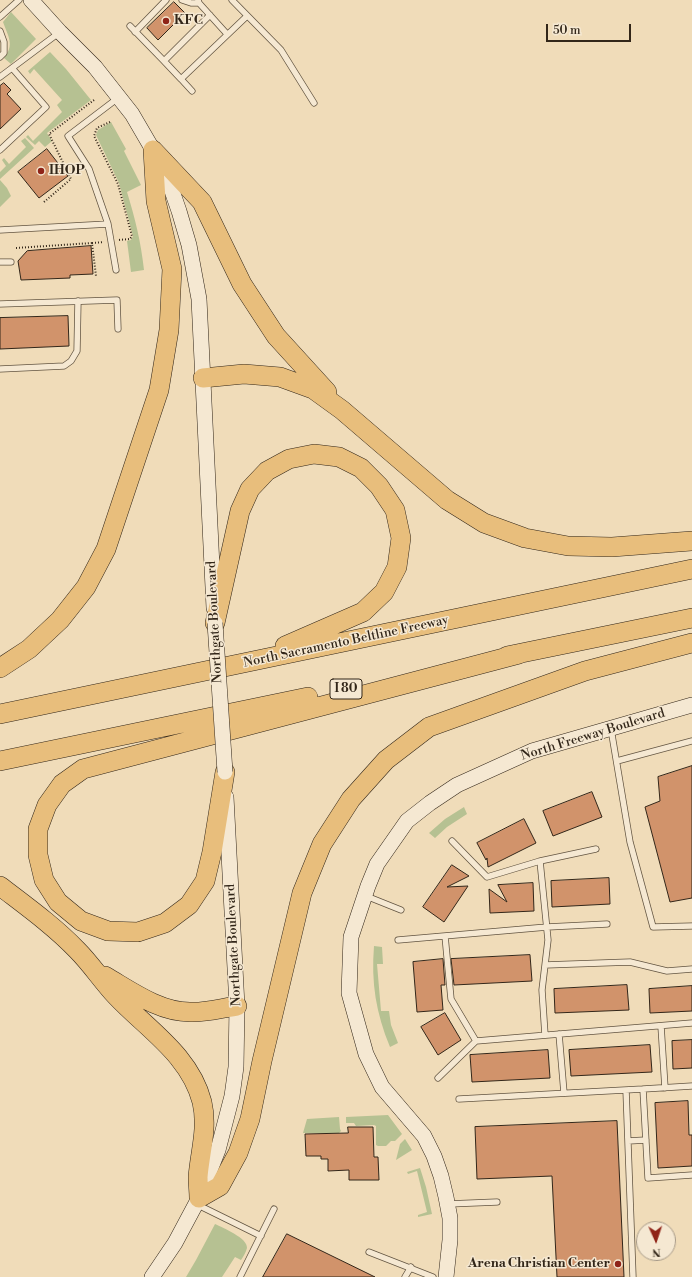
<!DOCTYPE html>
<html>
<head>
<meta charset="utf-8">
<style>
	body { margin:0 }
	#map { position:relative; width:692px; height:1277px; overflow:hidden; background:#f0dcb9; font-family:"Libre Bodoni",serif }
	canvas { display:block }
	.north { position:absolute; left:636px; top:1221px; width:40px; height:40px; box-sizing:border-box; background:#f5e8d2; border:1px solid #a79a88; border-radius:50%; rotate:177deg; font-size:11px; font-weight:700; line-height:16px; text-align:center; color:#322619 }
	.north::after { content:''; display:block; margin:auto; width:14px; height:18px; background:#8f2418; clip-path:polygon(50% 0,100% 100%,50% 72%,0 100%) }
	.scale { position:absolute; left:546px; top:24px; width:85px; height:18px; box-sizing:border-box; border:2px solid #322619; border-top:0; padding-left:5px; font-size:12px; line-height:14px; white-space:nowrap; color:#322619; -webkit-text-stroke:3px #f5e8d2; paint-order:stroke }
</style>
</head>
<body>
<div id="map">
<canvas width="692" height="1277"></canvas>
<div class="north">N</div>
<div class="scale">50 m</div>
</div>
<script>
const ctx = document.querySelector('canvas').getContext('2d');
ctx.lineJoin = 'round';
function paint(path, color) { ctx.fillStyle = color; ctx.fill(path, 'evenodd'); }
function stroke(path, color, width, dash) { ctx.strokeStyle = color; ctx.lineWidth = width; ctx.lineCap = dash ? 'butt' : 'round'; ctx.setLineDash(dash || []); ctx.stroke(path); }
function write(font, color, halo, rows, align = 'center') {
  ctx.font = font + ' "Libre Bodoni",serif'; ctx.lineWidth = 3; ctx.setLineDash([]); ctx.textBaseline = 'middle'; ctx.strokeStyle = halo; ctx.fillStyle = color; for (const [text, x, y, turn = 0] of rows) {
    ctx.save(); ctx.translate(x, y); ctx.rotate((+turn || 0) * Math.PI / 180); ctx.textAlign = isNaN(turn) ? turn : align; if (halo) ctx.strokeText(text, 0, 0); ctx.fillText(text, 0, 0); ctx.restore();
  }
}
const green = new Path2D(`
	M11 12 36 39 11 64 4 58C15 45 8 36 3 22Z
	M50 52 66 69 91 100 47 133 52 141 45 147 39 141 35 145 26 137 28 135 33 141 62 112 57 105 62 100 34 69 30 74 28 71Z
	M111 122 126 149 124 151 141 185 127 192C135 218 141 242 144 270L131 272 127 241 131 240 133 236 119 183 96 135 98 130Z
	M25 138 34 148 0 179V172L6 166 2 160 4 158 9 164 26 147 21 141Z
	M0 180 7 188 11 196 0 207Z
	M464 807 467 814 447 827 435 838 429 833 445 819Z
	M374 946 382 947 383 964H377L381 1011H389L391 1025 398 1043 390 1047C376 1013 371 983 374 946Z
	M388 1115 402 1134 395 1141H391L386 1146H378L376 1145V1126L374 1125 356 1126 354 1123H346V1117Z
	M339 1117 340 1129 341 1131 339 1133H303L307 1119Z
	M405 1139 412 1150 396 1160 400 1144Z
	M420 1168 426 1187 432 1214 418 1217V1215L427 1212 417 1171 408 1174 407 1172Z
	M215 1224C223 1228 248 1238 247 1248 246 1252 243 1257 241 1260L235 1257 222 1277H186L196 1260Z`);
const building = new Path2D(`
	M174 2 185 13 158 40 147 28Z
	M4 83 11 90 7 94 21 109 0 129V86Z
	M47 149 68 176 39 198 18 172Z
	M91 246 93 274 70 275V278L21 280 18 261 27 251Z
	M68 316 69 346 0 349V318Z
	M692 766V898L670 902 645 807 660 801 658 777Z
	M592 792 602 817 553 836 543 811Z
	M524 819 536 843 488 867 487 858 486 860 477 843Z
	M452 865 469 876 447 887 468 886 444 922 423 907Z
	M609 878 610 904 552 907 551 881Z
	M533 883 534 911 490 913 489 889 507 902 498 885Z
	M530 955 532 981 454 985 451 959Z
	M443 959 445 985H441L443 1010 417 1012 413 962Z
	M627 985 629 1010 555 1013 554 989Z
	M692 986V1011L650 1013 649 989Z
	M445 1013 461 1040 438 1055 421 1027Z
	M692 1040V1068L673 1069 672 1041Z
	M650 1045 652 1072 571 1076 569 1050Z
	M548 1050 550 1078 472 1082 470 1055Z
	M688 1101 689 1135H692V1166L658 1168 655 1103Z
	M617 1121 624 1277H557L552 1176 477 1179 475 1127Z
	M348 1127H373L374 1157H378L379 1180H349V1170L328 1171V1159H321V1156H306L305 1134 348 1133Z
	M287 1234 375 1277H263Z`);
const path = new Path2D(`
	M110 122 97 128 94 136 118 184 132 236 130 239 118 240
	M44 202 71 179 49 134 94 100
	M92 243 104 242
	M16 248 92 243 96 276`);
const lane = new Path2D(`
	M182 0 191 3H199
	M198 0 199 3 227 34
	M232 0 281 50 314 103
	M210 15 164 61 181 79 247 16
	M0 17 19 0
	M130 26 164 61
	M0 31 4 42V53L0 57
	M135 32 166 0
	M0 77 60 32
	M181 79 192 91
	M0 150 46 107 12 68
	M0 230 108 224
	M0 262H11
	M116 270 108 224 89 169 68 136 118 98
	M0 304 117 300 118 329
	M0 369 64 366 71 361 77 351 78 301
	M611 729 630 842 653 927 692 926
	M617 761 692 741
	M452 841 487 877 540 861 596 849
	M540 861 548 940 542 990 545 1035
	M366 896 401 910
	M445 936 451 999 476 1041
	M398 940 547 927 607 924
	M545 965 630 962 667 971 692 969
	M661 1026 665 1088
	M559 1034 564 1093
	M438 1078 476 1041 692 1023
	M643 1089 692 1086
	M626 1090 633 1277
	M459 1099 643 1089 648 1178 692 1175
	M628 1141 646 1140
	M196 1204 261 1236
	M448 1204 497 1202
	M369 1252 433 1277
	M240 1277 274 1209
	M405 1277 411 1267`);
const secondary = new Path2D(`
	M31 0 60 32 95 67 132 114 153 150 170 185 179 211 189 245 199 299 214 608
	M152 1277 175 1243 199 1198 218 1150 232 1096 236 1067 237 1006 226 797
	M446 1277 450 1240V1218L446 1197 441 1176 434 1156 424 1136 382 1087 366 1054 349 993 351 937 368 886 377 864 407 821 430 803 457 785 532 751 692 705`);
const highway = new Path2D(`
	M153 150 202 202 242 284 276 336 327 392
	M203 378 244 374 280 377 313 389 342 410 447 500 484 523 525 538 568 546 612 547 692 541
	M215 623 240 511 250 489 267 471 289 459 314 454 339 457 361 468 379 486 395 510 401 538 397 567 384 592 363 612 285 646
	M507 656 692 618
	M0 668 29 649 60 620 86 587 106 549 159 390 169 330 172 269 156 201 153 150
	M0 714 692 569
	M0 761 308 697
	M225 772 212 852 205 881 189 905 165 923 138 932 108 931 81 921 58 902 44 880 38 855V829L47 805 62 784 83 769 519 654
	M0 886C26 906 54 926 77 950 91 964 102 981 116 996 147 1029 190 1055 202 1102 208 1128 200 1152 198 1177 198 1184 199 1191 199 1198L220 1186 238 1153 250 1119 262 1061 302 893 322 844 351 799 386 760 429 727 585 671 692 643
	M105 976C131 991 159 1012 190 1012 205 1013 222 1008 237 1006`);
const secondaryBridge = new Path2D(`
	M215 623 225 772`);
const markers = [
	[166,21,4,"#8f2418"],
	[41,171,4,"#8f2418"],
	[618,1264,4,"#8f2418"]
];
const shields = [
	[346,689,32]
];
const shieldNames = [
	["I 80",346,689]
];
const poiNames = [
	["KFC",174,21],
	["IHOP",49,171],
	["Arena Christian Center",610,1264,"right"]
];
const streetNames = [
	["Northgate Boulevard",215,622,-93],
	["North Sacramento Beltline Freeway",346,642,-12],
	["North Freeway Boulevard",593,735,-17],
	["Northgate Boulevard",234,945,-93]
];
paint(green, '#b6c192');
paint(building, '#d1936b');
stroke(building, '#322619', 1);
stroke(lane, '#625441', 7);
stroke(secondary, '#322619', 16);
stroke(highway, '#322619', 20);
stroke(path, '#322619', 2, [1, 2]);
stroke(lane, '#f5e8d2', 5.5);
stroke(secondary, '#f5e8d2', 15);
stroke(highway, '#e8be7c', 19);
stroke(secondaryBridge, '#322619', 16, []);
stroke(secondaryBridge, '#f5e8d2', 15);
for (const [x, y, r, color] of markers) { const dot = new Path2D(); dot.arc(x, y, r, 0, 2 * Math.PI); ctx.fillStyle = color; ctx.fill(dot); stroke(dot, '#f5e8d2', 1.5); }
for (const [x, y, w] of shields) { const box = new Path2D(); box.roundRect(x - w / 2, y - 10, w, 20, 3); ctx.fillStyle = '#f5e8d2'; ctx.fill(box); stroke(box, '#322619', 1); }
write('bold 12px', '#322619', null, shieldNames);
write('bold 13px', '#322619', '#f5e8d2', poiNames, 'left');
write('13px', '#322619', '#f5e8d2', streetNames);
</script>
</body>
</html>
